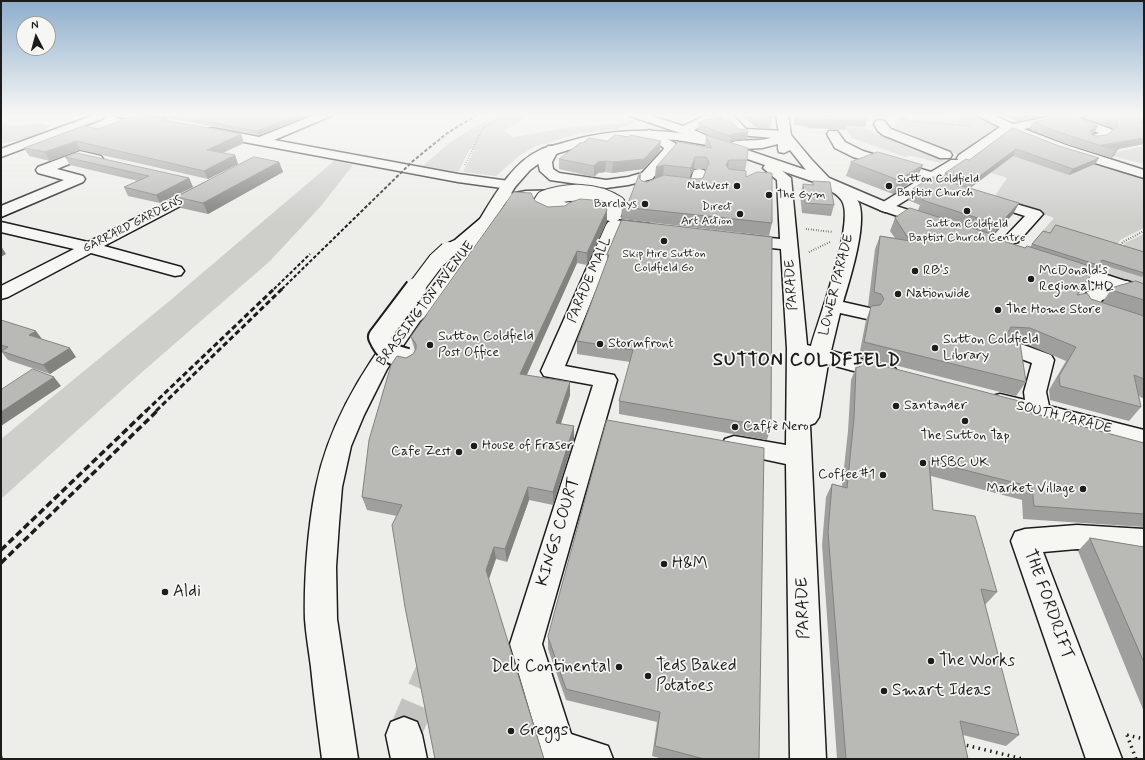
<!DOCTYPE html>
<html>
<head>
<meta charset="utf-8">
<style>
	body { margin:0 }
	#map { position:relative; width:1145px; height:760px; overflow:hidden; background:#edede9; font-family:Mynerve,sans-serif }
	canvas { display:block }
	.frame { position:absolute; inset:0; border:2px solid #1c1c1c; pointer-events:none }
	.north { position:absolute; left:16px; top:16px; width:40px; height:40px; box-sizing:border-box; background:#f6f6f2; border:1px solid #9f9f9c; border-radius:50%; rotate:354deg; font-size:11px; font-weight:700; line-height:16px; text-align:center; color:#1c1c1c }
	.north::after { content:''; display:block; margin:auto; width:14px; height:18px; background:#1c1c1c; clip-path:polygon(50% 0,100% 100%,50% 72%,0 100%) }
</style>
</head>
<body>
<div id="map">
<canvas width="1145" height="760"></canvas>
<div class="frame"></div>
<div class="north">N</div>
</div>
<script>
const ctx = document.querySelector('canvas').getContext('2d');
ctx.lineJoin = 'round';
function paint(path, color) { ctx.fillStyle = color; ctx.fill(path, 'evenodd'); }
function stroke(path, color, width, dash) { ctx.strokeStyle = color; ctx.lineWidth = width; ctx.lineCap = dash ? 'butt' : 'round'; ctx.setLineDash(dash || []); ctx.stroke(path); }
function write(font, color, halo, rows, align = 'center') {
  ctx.font = font + ' Mynerve,sans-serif'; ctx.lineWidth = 3.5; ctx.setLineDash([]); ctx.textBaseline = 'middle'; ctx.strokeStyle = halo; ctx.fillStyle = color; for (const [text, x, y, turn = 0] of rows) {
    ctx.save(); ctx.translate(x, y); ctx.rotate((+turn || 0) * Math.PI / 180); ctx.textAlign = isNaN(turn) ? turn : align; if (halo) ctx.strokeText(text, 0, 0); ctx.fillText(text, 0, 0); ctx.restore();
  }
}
const green = new Path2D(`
	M509 114H531L504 131 513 137 571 127 625 123 632 119 634 122 618 129 578 134 536 146 519 156 496 176 463 172 474 150 470 149 458 172 423 166 449 143 492 116 502 118Z
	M896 114H903L907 116 905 117C918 124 947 118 964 116L961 114H971L1001 126 961 156 894 127 898 121 899 116Z
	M1 123 14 126 40 123 51 126C37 138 19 141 1 143Z
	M845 127 864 128 916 151 945 160 940 163 912 156 905 157 852 138Z
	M1003 139 1088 161 1144 178V228L1120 240 1111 257 1041 235 1040 234 1054 218 995 196 1007 178 965 164Z
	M1144 146V164L1109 155 1106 157 1107 154Z
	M334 161 353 165 321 206 270 261 141 373 1 499V439L167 303Z
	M1144 234V285L1107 273 1125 243Z`);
const minorTunnel = new Path2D(`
	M404 735 434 666`);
const pathFar2 = new Path2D(`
	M492 114 503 116
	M895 117 911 121 972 126
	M465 165 483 128 508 114`);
const pathFar1 = new Path2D(`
	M806 229 833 232
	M1119 247 1123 242 1144 231
	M809 252 830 242`);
const path = new Path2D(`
	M1127 735 1136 759
	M1127 735 1144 739
	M961 744 1023 759
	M1 758 6 759`);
const minor = new Path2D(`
	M113 114H137L165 119 167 122 165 125 161 126 119 117 115 116Z
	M317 114H333L331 116 274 140 458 174 509 181 514 182 516 185 514 188 509 189 458 182 212 136 208 135 206 132 208 129 212 128 259 137Z
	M628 114H646L683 126 709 114H732L746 129 785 131 789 132 791 135 789 138 785 139 739 135 721 117 694 130 714 139 716 142 714 145 710 146 680 133 630 116Z
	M976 114H991L1013 124 1063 114H1087L1085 116 1079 118 1111 129 1113 132C1107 140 1098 144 1089 142L1087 139 1089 136 1099 133 1065 121 1024 129 1066 145 1144 170V178L1056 151 1010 132 969 161H962L963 163 961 166 890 210 885 212 880 210 877 207 880 204 922 178 853 157 835 148 827 134 829 131H837L845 142 863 151 931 172 951 160H958L957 158 959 155 1000 127 978 116Z
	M94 115H102L104 117 102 119 1 157V149Z
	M880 120 884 121 891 129 950 152 952 155 950 158H940L883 135 878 131 874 124 876 121Z
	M650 130 675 143C677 147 677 150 675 154L652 179 628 185 606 188 550 180 540 171 538 162 548 146H558L559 149 552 162 553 169 559 173 606 180 628 177 642 173 663 150 664 148 644 134 646 131Z
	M80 151 101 156 103 159 101 162 96 163 81 159 57 169 83 176 85 179 83 182 1 217V206L64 180 38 173 36 170 38 167Z
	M770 164 775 165 791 178 807 345 811 346C819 318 853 227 843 203 839 192 824 190 818 181L820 178C829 176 835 181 842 186 848 190 856 196 859 203 867 225 850 279 843 302L874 309 877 313 874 317 867 319 840 313 831 351 895 368 898 373 895 378 887 380 828 364 819 417 815 423 810 425 826 759H790L786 464 725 451 722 445 725 439 734 436 786 445 787 349 781 249 743 245 737 244 735 240 737 236 743 235 780 239 777 180 763 168 765 165Z
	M699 169 704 170 706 173 701 189C691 192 678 189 668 186L666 183 668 180 673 179 690 181 694 170Z
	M204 184 209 185 211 188 209 191 104 246 181 267 184 271 181 275 175 276 91 253 8 297 1 299V286L74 249 1 232V222L88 242Z
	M568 190 573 191 575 194 573 197 526 199 502 203 497 202 495 199 497 196 526 191Z
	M989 196 1040 211 1043 214 1018 242 1012 244 1006 242 1004 239 1006 236 1025 216 984 203 982 200 984 197Z
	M487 216 493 218 495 221C486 235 459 258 442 254L440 250 442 246 455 240 481 218Z
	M614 220 649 224 655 226 657 229 655 232 649 234 620 230 565 366 614 375 617 380 542 644 571 734 608 746 613 759H544L510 644 593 385 544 376 541 371 606 225 608 222Z
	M1127 281 1133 283 1136 287 1133 291 1102 300 1100 304 1144 319V332L1082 311 1079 307 1087 292Z
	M1010 340 1051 355 1054 360 1046 392 1049 406 1144 430V448L992 408 989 402 992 396 1000 394 1025 400 1024 392 1032 363 1003 352 1000 347 1003 342Z
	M1077 525 1144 529V553L1077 549 1043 552 1122 759H1086L1011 541 1015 532 1025 529Z
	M404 717 417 722 422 735 427 759H391L386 735 391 722Z`);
const major = new Path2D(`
	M776 114H788L791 135 811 159 829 178 890 204 936 219 938 222 936 225 930 227 924 225 880 210 820 184 788 173 707 145 677 140 636 138 591 143 549 156 530 170 515 187 478 248 439 304 420 321 387 369 364 415 351 446 342 487 339 523 336 567 337 619 358 759H322C318 728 314 698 311 667 309 651 306 635 305 619 304 579 308 526 316 487 329 423 364 366 404 316 410 307 420 302 427 294 439 280 450 264 461 248 484 218 504 166 540 150 548 146 558 145 566 142 619 126 678 127 731 145L732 142C749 138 762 144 779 134ZM778 144V149L779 152 784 153 790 150 806 170 744 149 762 148Z
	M1064 261 1144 287V299L1058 270 1055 266 1058 262Z`);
const railFar2 = new Path2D(`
	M274 289 310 254
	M282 289 413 161 446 134 478 114`);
const railFar1 = new Path2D(`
	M146 411 275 288
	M156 411 283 288`);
const rail = new Path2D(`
	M1 550 147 410
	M1 563 158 410`);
const minorBridgeFar1 = new Path2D(`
	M561 209H548L541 204 544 199C567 190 596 190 617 204L613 214
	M415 289 436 261 448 250`);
const minorBridge = new Path2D(`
	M407 359C392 355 385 351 379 337L416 288`);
const wall = new Path2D(`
	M156 114H313L259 135 157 116Z
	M739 114H773L770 129 757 128Z
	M793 114H866L868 117 865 127 847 126 845 130 808 128 807 126 794 125Z
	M994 114H1053L1018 121Z
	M1086 114H1144V144L1118 149 1114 156 1111 158 1066 144 1029 129 1033 122 1098 126 1094 133 1091 134 1092 135 1097 136 1107 135 1113 130 1112 128 1084 118Z
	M699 123 747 139 732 141 730 143 747 160 745 170 746 177 772 223 769 236 621 219 622 207 628 203 641 172 640 180 642 181 647 182 660 177 655 178 656 167 705 147 706 135 712 137 698 130ZM694 169H704L706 171 703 178 698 179 689 178Z
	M1013 128 1059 146 1099 158 1095 164 1069 175 1013 156 970 188 1019 203 1013 214 993 236 990 235 989 236 1025 248 1030 247 1032 244 1050 233 1144 252V274L1142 277 1100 264 1096 270 1095 269 1078 295 1102 303 1112 288 1144 284V399L1139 396 1141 407 1129 421 1050 400 1049 390 1066 361 1021 342 1016 341 1026 382 1016 396 859 356 866 320 871 307 868 306 875 249 880 236 895 238 890 231 895 218 918 210 920 205 908 200 913 189 942 180 945 173 969 160Z
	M98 129 241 134 244 143 222 153 235 155 238 164 208 179 80 150 50 161 29 156 24 148Z
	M660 151 643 169 612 173 605 172 598 173 594 177 559 169V159Z
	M65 157 189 178 193 187 160 203 128 196 124 187 138 181 70 165Z
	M279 162 283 172 208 214 181 208 176 197Z
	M851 162 917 178 893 194 846 176Z
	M813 181 834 205 831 216 802 213 800 195 803 184 812 185Z
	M535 201 548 207 604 205 607 210V221L587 265 577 263 527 375 570 395 561 423 574 439 553 505 529 500 507 562 496 559 397 516 367 510 362 497 406 358 413 354 415 351 411 337Z
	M622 220 771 427 767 440 619 414V401L630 362 577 354V341L607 262V255Z
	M1 320 42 339 76 357 50 374 8 360 1 351Z
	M861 360 1029 412 1144 443V527L1023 519 1022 500 931 476 933 510 997 592 985 605 1019 735 1006 746 963 735 968 759H837L822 545 826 497 832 484 842 486 848 431 851 380 856 367H858Z
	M1090 538 1144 547V712L1078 551Z
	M548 637 759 759H663L652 756 657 722 566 700 548 649Z`);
const shadedWall = new Path2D(`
	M301 114H313L259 135 257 131Z
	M1021 114H1053L1018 121Z
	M1098 126 1094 133 1089 135 1090 131 1093 127Z
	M748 132 747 139 732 141 730 143 731 136 733 134Z
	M241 134 244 143 210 159 207 150Z
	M1144 138V144L1118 149 1114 156 1111 158 1115 150 1101 146Z
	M76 141 80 150 50 161 45 152Z
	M661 141 660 151 643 169 612 173 613 162Z
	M1016 149 1013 156 970 188 973 181Z
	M235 155 238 164 208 179 204 171Z
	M695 157 694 169 689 179 691 168Z
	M1099 158 1095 164 1069 175 1073 169Z
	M729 160 727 172 726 165Z
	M606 161 605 172 598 173 594 177V166L598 162Z
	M279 162 283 172 208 214 203 203Z
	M664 165 663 177 655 178 656 167Z
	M923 165 917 178 893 194 898 180Z
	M641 172 640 184 639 178Z
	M189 178 193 187 160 203 156 195Z
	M1019 203 1013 214 993 236 999 225Z
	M607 210V221L587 265V253Z
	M1 246 6 254 1 257Z
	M577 251V263L521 387 520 374Z
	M36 331 42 339 29 335Z
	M70 348 76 357 50 374 43 365Z
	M54 377 61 386 1 426V412Z
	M570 382V395L557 436 556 423Z
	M574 426V439L553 505V492Z
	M528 487 529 500 507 562 505 549Z
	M494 547 496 559 488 582 486 570Z`);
const building = new Path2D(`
	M167 114H301L257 131Z
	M757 114H773V117L759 116Z
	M796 114H866L868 117H846L848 121 810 118V116L796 115Z
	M1097 114H1144V122L1141 123 1144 124V138L1101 145 1119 149 1115 150 1070 136 1033 122 1069 115 1098 126 1093 127 1090 131 1092 135 1097 136 1107 135 1118 126 1116 120Z
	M136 115 241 134 207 150 235 155 204 171 76 141 45 152 24 148 83 126 98 129Z
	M708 119H728L739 129 748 130V132L733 134 731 136 717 132 699 123Z
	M1013 128 1059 146 1099 158 1073 169 1016 149 973 181 945 173 966 159 969 160Z
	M615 135 629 137 630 135 661 141 644 159 613 162 606 161 598 162 594 166 559 159 580 143H583L589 138 607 141Z
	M706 135 748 148 747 160H729L726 165 729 169 746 171V177L757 172 772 173V223L622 207 624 202 628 203 640 172H641L639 178 642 181 647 182 664 175 698 179 703 178 709 162 706 157H695L691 168 664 165 656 167 678 142 711 148Z
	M878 152 923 165 898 180 851 162Z
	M77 153 189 178 156 195 124 187 149 176 65 157Z
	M254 157 279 162 203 203 176 197Z
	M933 177 1019 203 999 225 922 200 929 195 913 189Z
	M813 181 830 182 834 205 805 203 803 184 813 185Z
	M514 192 531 193 535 201 548 207 565 206 569 203 580 199 604 201V205L607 210 587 253 577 251 520 374 570 382 556 423 574 426 553 492 528 487 505 549 494 547 486 570 544 759H435L405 607 392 525 402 505 362 497 369 440 391 365 397 356 406 358 413 354 416 349V344L411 337Z
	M910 208 991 234 988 236 1025 248 1027 246 1096 268 1077 295 1087 293 1091 299 1144 316V379L1134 375 1141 407 1060 386 1059 376 1076 347 1030 328 1011 327 1007 334 1011 339 1020 343 1026 382 864 342 871 306 880 305 884 299 881 294 874 292 880 236 910 241 895 218Z
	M622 220 772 237 771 427 619 401 633 350 577 341 609 255H607Z
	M1056 225 1144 252V273L1102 260 1098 265 1032 244 1043 231 1050 233Z
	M1136 281 1144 284V300L1111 290 1112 288Z
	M1 320 36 331 29 335 70 348 43 365 1 351 8 347 1 345Z
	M861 360 1027 403 1029 412 1144 443V514L1034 506 1032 487 929 461 933 510 975 516 997 592 981 589 1019 735 960 721 968 759H846L828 532 832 484 847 488 854 418 856 367H859Z
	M33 369 54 377 1 412V390Z
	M607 420 764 448 759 759H704L655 746 660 712 566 689 548 637Z
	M1090 538 1144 547V662Z`);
const markers = [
	[737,186,4,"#1c1c1c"],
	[889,186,4,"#1c1c1c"],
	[769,195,4,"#1c1c1c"],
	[645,204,4,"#1c1c1c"],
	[967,211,4,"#1c1c1c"],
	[740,214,4,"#1c1c1c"],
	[664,241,4,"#1c1c1c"],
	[915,271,4,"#1c1c1c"],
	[1031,279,4,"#1c1c1c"],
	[898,294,4,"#1c1c1c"],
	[998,310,4,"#1c1c1c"],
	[600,344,4,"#1c1c1c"],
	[430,345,4,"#1c1c1c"],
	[935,348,4,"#1c1c1c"],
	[896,406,4,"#1c1c1c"],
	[965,421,4,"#1c1c1c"],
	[735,427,4,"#1c1c1c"],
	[474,446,4,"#1c1c1c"],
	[459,452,4,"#1c1c1c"],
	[923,463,4,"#1c1c1c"],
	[883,475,4,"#1c1c1c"],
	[1083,489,4,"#1c1c1c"],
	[664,564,4,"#1c1c1c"],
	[165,592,4,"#1c1c1c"],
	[931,661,4,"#1c1c1c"],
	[619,667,4,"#1c1c1c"],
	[648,676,4,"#1c1c1c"],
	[884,691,4,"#1c1c1c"],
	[511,731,4,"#1c1c1c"]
];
const farPoinames = [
	["Sutton Coldfield",897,179,"left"],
	["Baptist Church",897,193,"left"],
	["NatWest",729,186],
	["The Gym",777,195,"left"],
	["Barclays",637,204],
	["Direct",732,207],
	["Art Action",732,221],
	["Sutton Coldfield",967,224,"center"],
	["Baptist Church Centre",967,238,"center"],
	["Skip Hire Sutton",664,254,"center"],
	["Coldfield Go",664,268,"center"]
];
const farStreetnames = [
	["GARRARD GARDENS",133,225,-27]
];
const poiNames = [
	["RB's",923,271],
	["McDonald's",1039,271],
	["Regional HQ",1039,287],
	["Nationwide",906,294],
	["The Home Store",1006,310],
	["Sutton Coldfield",438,337],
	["Post Office",438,353],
	["Sutton Coldfield",943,340],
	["Library",943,356],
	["Stormfront",608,344],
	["Santander",904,406],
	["Caffè Nero",743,427],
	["The Sutton Tap",965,436,"center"],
	["House of Fraser",482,446],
	["Cafe Zest",451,452,"right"],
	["HSBC UK",931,463],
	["Coffee#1",875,475,"right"],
	["Market Village",1075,489,"right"]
];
const streetNames = [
	["PARADE MALL",590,280,-67],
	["PARADE",792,285,-94],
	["LOWER PARADE",837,285,-76],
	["BRASSINGTON AVENUE",426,304,-53],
	["SOUTH PARADE",1064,418,14]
];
const nearStreetnames = [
	["KINGS COURT",559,532,-73],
	["THE FORDRIFT",1048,605,70],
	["PARADE",804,608,-92]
];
const nearPoinames = [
	["H&M",672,564],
	["Aldi",173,592],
	["The Works",939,661],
	["Teds Baked",656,666],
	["Potatoes",656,686],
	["Deli Continental",611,667,"right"],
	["Smart Ideas",892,691],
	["Greggs",519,731]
];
const districtNames = [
	["SUTTON COLDFIELD",807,361]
];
paint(green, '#cececb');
stroke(minorTunnel, '#c3c3c0', 33, [33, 16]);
stroke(minor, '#1c1c1c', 3);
stroke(major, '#1c1c1c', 3);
stroke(pathFar2, '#1c1c1c', 1.5, [0.5, 2]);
stroke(pathFar1, '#1c1c1c', 2, [0.5, 2]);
stroke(path, '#1c1c1c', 3.5, [1.5, 4.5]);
paint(minor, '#f6f6f2');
paint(major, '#f6f6f2');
stroke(railFar2, '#1c1c1c', 2, [3.5, 2]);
stroke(railFar1, '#1c1c1c', 3, [5.5, 3]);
stroke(rail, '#1c1c1c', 3.5, [7, 3.5]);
stroke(minorBridgeFar1, '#1c1c1c', 18, []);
stroke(minorBridge, '#1c1c1c', 24, []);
stroke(minorBridgeFar1, '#f6f6f2', 16);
stroke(minorBridge, '#f6f6f2', 20);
paint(wall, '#9f9f9d');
paint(shadedWall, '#82827f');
paint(building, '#b9b9b6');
stroke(building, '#82827f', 1);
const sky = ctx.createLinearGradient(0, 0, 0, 220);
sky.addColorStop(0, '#8daecc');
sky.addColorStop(0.52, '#f7f7f5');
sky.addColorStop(1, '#f7f7f500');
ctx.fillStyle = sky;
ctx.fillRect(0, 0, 1145, 220);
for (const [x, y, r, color] of markers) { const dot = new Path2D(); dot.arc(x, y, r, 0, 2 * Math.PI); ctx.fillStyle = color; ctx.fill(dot); stroke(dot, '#f6f6f2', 1.5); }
write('12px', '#1c1c1c', '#f6f6f2', farPoinames, 'right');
write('12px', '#1c1c1c', '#f6f6f2', farStreetnames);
write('14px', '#1c1c1c', '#f6f6f2', poiNames, 'left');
write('14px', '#1c1c1c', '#f6f6f2', streetNames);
write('17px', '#1c1c1c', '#f6f6f2', nearStreetnames);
write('17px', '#1c1c1c', '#f6f6f2', nearPoinames, 'left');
ctx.letterSpacing = '1px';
write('bold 18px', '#1c1c1c', '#f6f6f2', districtNames);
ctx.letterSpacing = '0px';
</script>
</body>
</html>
